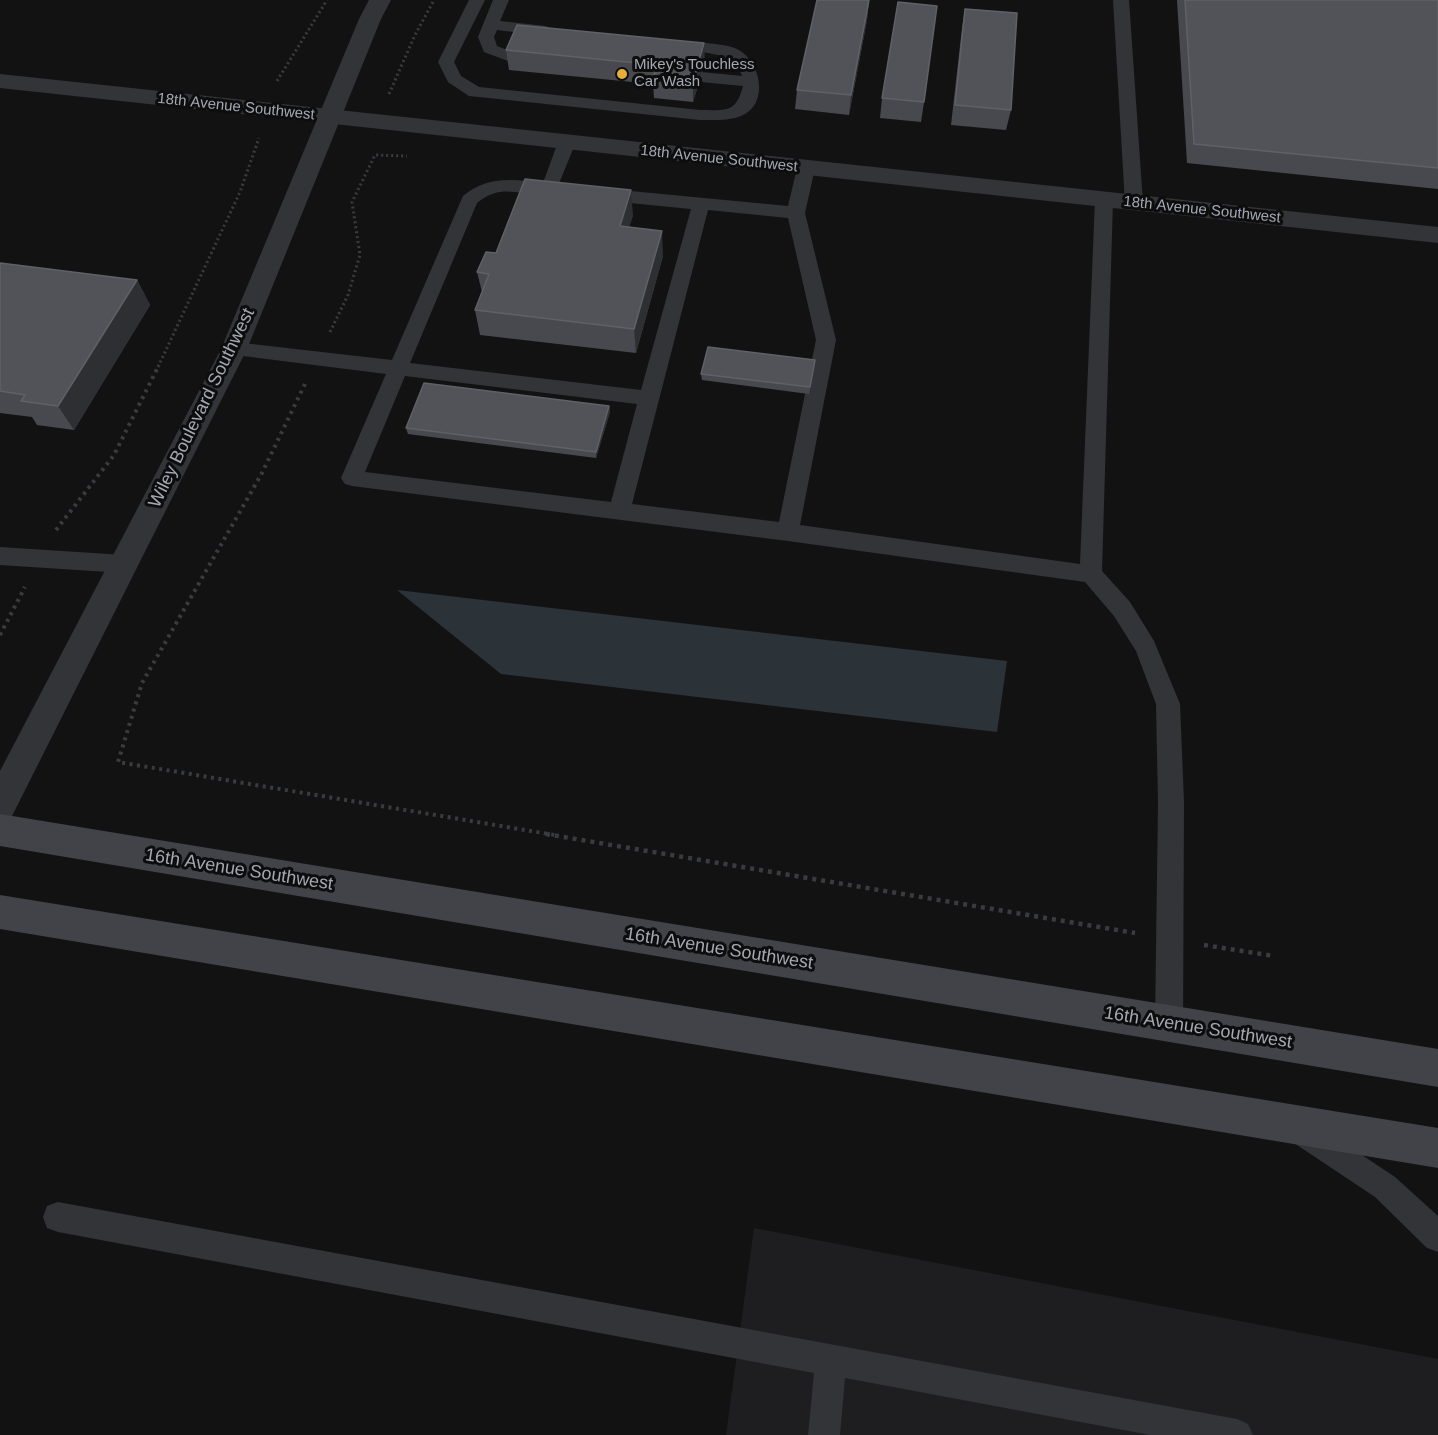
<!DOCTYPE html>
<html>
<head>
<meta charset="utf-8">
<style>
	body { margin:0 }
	canvas { display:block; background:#121213 }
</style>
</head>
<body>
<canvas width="1438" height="1435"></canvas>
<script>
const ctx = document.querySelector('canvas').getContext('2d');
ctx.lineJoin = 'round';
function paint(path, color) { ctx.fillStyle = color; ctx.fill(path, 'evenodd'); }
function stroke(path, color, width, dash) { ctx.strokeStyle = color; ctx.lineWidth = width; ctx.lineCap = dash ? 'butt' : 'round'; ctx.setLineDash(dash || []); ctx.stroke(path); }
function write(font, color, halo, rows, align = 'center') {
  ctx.font = font + ' Arial,sans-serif'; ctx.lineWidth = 6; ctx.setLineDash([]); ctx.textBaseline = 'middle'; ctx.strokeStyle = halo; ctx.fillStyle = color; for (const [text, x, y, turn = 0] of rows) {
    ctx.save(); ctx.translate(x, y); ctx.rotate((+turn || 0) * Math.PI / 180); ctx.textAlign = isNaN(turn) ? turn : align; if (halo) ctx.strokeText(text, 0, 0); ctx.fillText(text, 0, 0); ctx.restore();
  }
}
const built = new Path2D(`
	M754 1228 1438 1359V1435H726Z`);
const water = new Path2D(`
	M397 590 1007 661 997 732 501 674Z`);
const pathFar2 = new Path2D(`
	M277 81 327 0
	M389 94 415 35 434 0
	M330 332 348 295 360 255 352 202 375 155 407 156
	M158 367 240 192 259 138`);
const pathFar1 = new Path2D(`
	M305 384 262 473 142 683 118 762 555 835
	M56 530 114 455 159 365
	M0 635 25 587`);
const path = new Path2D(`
	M546 834 1135 933
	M1204 945 1274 956`);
const service = new Path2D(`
	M469 0H485L454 62 461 76 479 87 700 110C725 110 736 114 743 86L701 82 693 77 701 72 742 76C733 46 692 55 667 48L665 45 667 42 673 40C687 42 726 43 737 49 761 61 770 104 741 116 728 121 713 120 700 120L469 96 448 82 438 62Z
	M493 0H509L500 21 546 26 554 31 546 36 497 30 494 37 497 46 520 55 522 58 520 61H508L484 52 478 37Z
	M1113 0H1129L1143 203 1140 207H1128L1125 203Z
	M567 137 573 138 576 142 555 193C526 201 505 179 477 203L410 363 641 390 691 209 599 200 593 198 590 194 593 190 599 188 788 206 797 168 800 164H812L815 168 805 213 836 340 800 525 1080 564 1095 200 1098 196H1110L1113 200 1102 571 1130 602 1154 641 1180 704 1184 803 1183 1024 1179 1034 1169 1038 1159 1034 1155 1024 1158 803 1156 704 1136 651 1114 616 1085 582 788 541 352 486 345 484 341 478 386 374 227 354 224 349 227 344 234 342 392 360 463 196C487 176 513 179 543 183L558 142 561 138ZM708 210 788 218 816 340 779 522 632 504ZM405 376 637 404 611 502 365 472Z
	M0 547 124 555 132 558 135 564 132 570 124 573 0 565Z
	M1301 1117 1311 1121 1395 1177 1438 1216V1252L1427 1248 1375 1197 1291 1141 1287 1131 1291 1121Z
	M58 1202 1237 1419 1248 1424 1253 1435H1150L845 1378 840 1435H808L814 1373 58 1232 47 1228 43 1217 47 1206Z`);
const minor = new Path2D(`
	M0 74 1438 227V243L0 88Z`);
const tertiary = new Path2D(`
	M369 0H391L381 19 247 349 12 816 0 821V771L221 349 359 19Z`);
const secondary = new Path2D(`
	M0 814 1438 1049V1087L0 846Z
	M0 895 1438 1128V1168L0 929Z`);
const wall = new Path2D(`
	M869 0 867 20 849 115 795 109 797 90Z
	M1177 0H1438V189L1187 163Z
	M965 9 1011 110 1006 130 951 125 962 28Z
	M506 50 705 63 693 102 654 98 653 84 509 70Z
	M882 98 924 102 921 122 880 118Z
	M633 215 629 227 663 256 636 353 480 335 475 310 482 292 477 272 496 253Z
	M0 263 137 280 150 305 74 430 37 425 32 417 0 413Z
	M814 366 809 394 702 380 701 374Z
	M609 406 610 412 596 458 408 434 406 428Z`);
const shadedWall = new Path2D(`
	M869 0 867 20 849 115 851 95Z
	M704 43 705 63 693 102V82Z
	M631 190 633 215 622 251 620 226Z
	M662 231 663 256 636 353 634 329Z
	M137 280 150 305 74 430 58 406Z
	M609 406 610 412 596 458V452Z`);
const building = new Path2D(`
	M817 0H869L851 95 797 90Z
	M1185 0H1438V168L1194 144Z
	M898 2 937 6 924 102 882 98Z
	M965 9 1017 13 1011 110 955 105Z
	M517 25 704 43 693 82 653 78 657 65 506 50Z
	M525 179 631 190 620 226 662 231 634 329 475 310 489 274 477 272 486 252 496 253Z
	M0 263 137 280 58 406 21 401 25 395 0 391Z
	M708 347 815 360 810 387 701 374Z
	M424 383 609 406 596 452 406 428Z`);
const markers = [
	[622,74,6,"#e5af38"]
];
const farPoinames = [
	["Mikey's Touchless",634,65],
	["Car Wash",634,82]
];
const farStreetnames = [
	["18th Avenue Southwest",236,107,6],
	["18th Avenue Southwest",719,159,6],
	["18th Avenue Southwest",1202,210,6]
];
const streetNames = [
	["Wiley Boulevard Southwest",202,408,-64],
	["16th Avenue Southwest",239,870,9],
	["16th Avenue Southwest",719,949,9],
	["16th Avenue Southwest",1198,1028,9]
];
paint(built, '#1e1e20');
paint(water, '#2b3238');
stroke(pathFar2, '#393b3f', 3, [2, 3]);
stroke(pathFar1, '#393b3f', 4, [3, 4.5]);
stroke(path, '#393b3f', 4.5, [4, 5]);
paint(service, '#333438');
paint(minor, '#333438');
paint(tertiary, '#333438');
paint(secondary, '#414348');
paint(wall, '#48494e');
paint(shadedWall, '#2e2f32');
paint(building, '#525359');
stroke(building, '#5f6167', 1.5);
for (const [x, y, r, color] of markers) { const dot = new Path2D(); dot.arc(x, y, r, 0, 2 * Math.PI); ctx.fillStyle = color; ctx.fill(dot); stroke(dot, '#0d0d0e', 2); }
write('15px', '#a4a8b3', '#0d0d0e', farPoinames, 'left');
write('15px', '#a4a8b3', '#0d0d0e', farStreetnames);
write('18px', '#a4a8b3', '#0d0d0e', streetNames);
</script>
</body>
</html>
